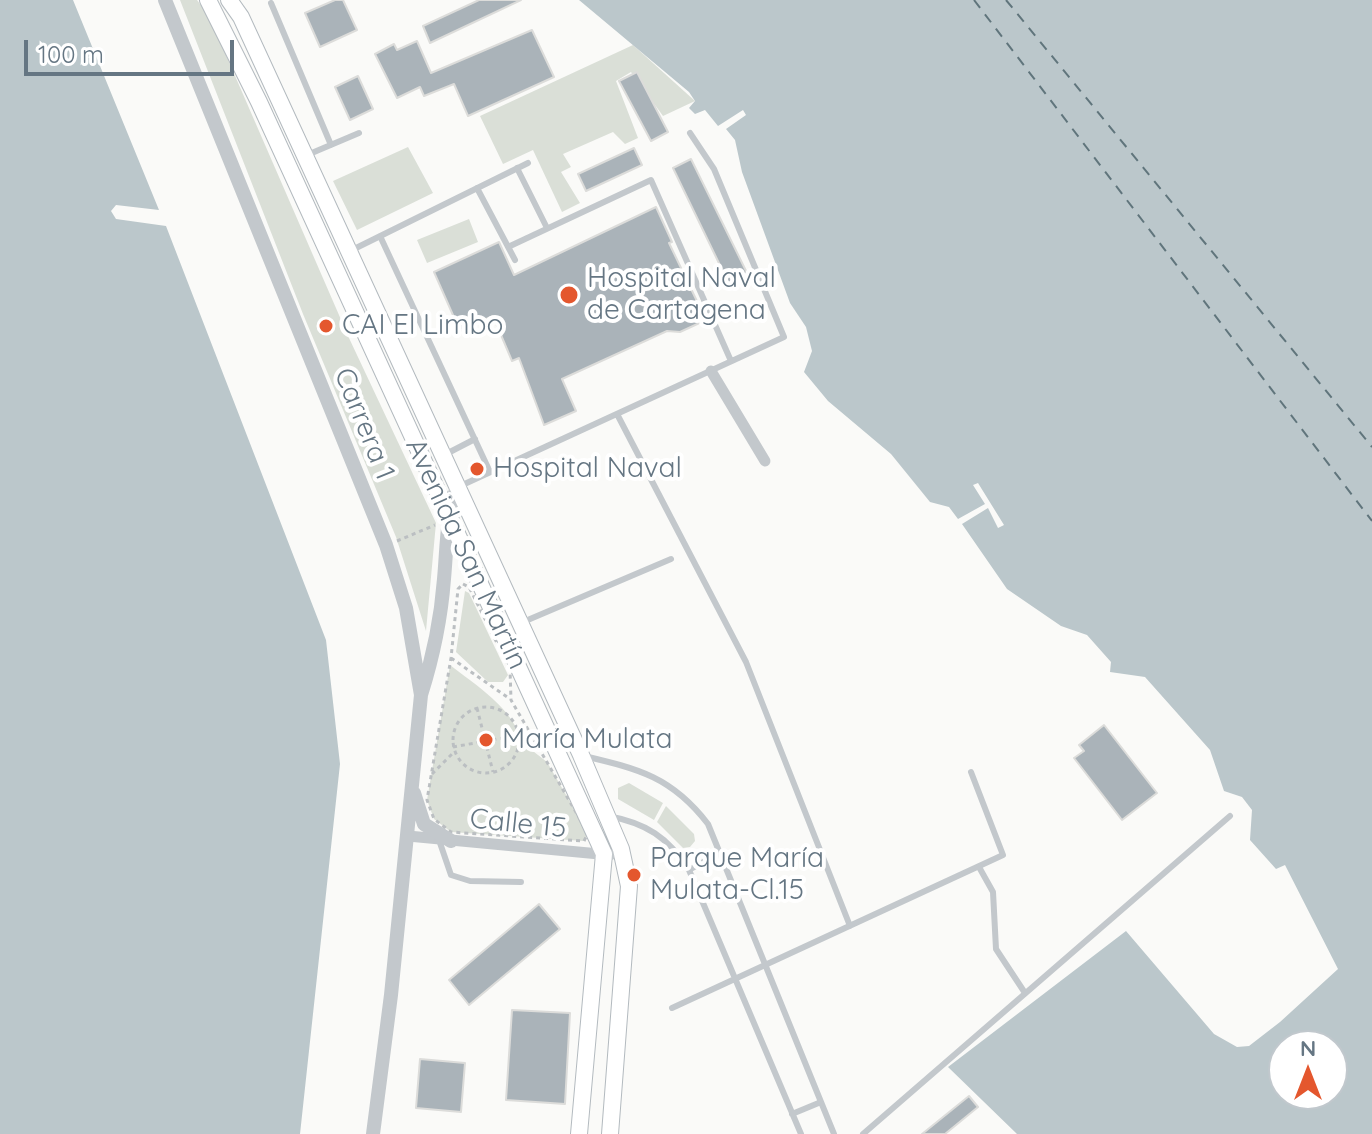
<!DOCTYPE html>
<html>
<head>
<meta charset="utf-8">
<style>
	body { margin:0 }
	#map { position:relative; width:1372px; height:1134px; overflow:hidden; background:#fafaf8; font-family:Quicksand,sans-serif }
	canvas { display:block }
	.north { position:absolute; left:1268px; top:1030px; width:80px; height:80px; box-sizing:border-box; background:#fff; border:2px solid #c1c8cd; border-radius:50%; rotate:0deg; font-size:22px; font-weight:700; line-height:32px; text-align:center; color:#657683 }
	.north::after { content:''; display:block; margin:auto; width:28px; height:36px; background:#e4572e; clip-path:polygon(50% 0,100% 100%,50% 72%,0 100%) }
	.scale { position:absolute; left:24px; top:40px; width:210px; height:36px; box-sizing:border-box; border:4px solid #657683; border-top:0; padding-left:10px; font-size:24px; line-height:28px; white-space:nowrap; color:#657683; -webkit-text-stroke:6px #fff; paint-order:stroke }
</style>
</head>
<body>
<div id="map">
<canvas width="1372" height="1134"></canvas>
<div class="north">N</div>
<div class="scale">100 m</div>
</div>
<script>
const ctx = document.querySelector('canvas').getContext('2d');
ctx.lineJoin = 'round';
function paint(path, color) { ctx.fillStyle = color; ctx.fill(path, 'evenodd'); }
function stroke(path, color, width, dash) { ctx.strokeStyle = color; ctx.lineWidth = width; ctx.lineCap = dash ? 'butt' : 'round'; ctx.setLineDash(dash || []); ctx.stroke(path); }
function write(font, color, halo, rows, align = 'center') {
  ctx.font = font + ' Quicksand,sans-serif'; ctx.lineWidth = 8; ctx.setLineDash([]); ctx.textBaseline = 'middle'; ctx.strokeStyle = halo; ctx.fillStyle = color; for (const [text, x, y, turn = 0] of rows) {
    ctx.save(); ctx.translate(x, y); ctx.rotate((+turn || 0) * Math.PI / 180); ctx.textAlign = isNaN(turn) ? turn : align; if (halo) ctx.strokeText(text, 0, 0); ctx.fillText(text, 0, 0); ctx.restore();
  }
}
const green = new Path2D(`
	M180 0H197L209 16 349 338 436 523 426 631 396 537 303 314Z
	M633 45 695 101 663 116 631 72 616 81 638 138 625 144 613 132 563 154 571 167 561 172 580 203 562 212 533 150 503 164 480 116Z
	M408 147 433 193 357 230 333 181Z
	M469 219 478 242 427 263 417 240Z
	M465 591 469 593 508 675 503 682H488L456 652Z
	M450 665C473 683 517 711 520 741L547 762 588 833 584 841 451 832 434 819 427 800Z
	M629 783 663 803 654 820 618 799V788Z
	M666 806 694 834 695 841 690 847 683 848 657 822Z`);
const water = new Path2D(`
	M0 0H73L159 210 116 205 111 211 116 219 166 226 326 640 340 764 300 1134H0Z
	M579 0H1372V1134H1017L948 1067 1126 931 1214 1034 1237 1047 1249 1046 1280 1022 1338 969 1285 865 1276 869 1250 840 1252 810 1242 797 1224 791 1210 750 1145 677 1110 672 1111 662 1087 635 1061 626 1007 589 962 524 988 508 998 528 1004 525 978 483 973 485 985 504 958 519 949 507 930 502 891 454 828 401 804 372 812 351 806 327 790 303 742 172 735 140 726 129 746 115 743 110 718 126 705 110 695 114 689 108 695 101 689 92ZM1332 1046V1094H1284V1046Z`);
const ferry = new Path2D(`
	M974 0 1372 521
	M1006 0 1372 447`);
const building = new Path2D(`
	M335 0H343L357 30 320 47 305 13Z
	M479 0H521L430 43 423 26Z
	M532 30 554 77 468 116 454 84 424 96 420 87 397 98 375 54 394 44 397 50 417 41 431 73Z
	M637 72 668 132 651 141 619 81Z
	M358 76 373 109 350 120 335 87Z
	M634 148 642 165 586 191 578 174Z
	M691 159 749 277 730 286 673 168Z
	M656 207 672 242 669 243 706 320 680 332 667 331 562 379 576 411 544 425 519 358 512 361 493 316 460 331 434 272 499 242 514 275Z
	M1104 725 1157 793 1122 820 1074 758 1084 751 1079 745Z
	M539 904 560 929 469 1005 449 980Z
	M512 1010 570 1013 565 1104 506 1100Z
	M420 1059 465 1063 461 1112 416 1108Z
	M969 1096 978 1107 945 1134H922Z`);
const path = new Path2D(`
	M397 541 435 525
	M463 584 469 587 510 669 511 700 588 833 584 841 451 832 434 819 427 800 451 658 458 589Z
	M451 658 510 699
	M453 740a33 33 0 1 1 66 0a33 33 0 1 1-66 0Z
	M477 708 493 772
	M453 747 519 735
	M432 774 454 752`);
const service = new Path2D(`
	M271 3 331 145
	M307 155 359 133
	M517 168 547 228
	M477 188 515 260
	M380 236 490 472
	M508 247 651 180 731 361
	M352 250 528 163
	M617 414 746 662 850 926
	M446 454 475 439
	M458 487 784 337 714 169 690 133
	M523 622 671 559
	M584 756C639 769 672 777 708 824L834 1134
	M608 816C646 823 668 837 689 870L801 1134
	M439 840 451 875 470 881 521 882
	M979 867 993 892 996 949 1025 993
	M689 870 721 852
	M672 1008 1003 855 971 772
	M792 1114 821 1102
	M863 1134 1230 816`);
const minor = new Path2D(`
	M711 371 765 461
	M408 836 610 855`);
const tertiary = new Path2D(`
	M165 0 386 545 406 608 421 695
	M414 793 424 824 451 841
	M373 1134 391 995 421 695C433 657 441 619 444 579 447 547 446 518 457 487`);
const secondary = new Path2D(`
	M208 0 259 102 604 854 579 1134
	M229 0 241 17 581 755 621 849 629 886 610 1134`);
const markers = [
	[569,295,10,"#e4572e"],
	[326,326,8,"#e4572e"],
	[477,469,8,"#e4572e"],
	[486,740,8,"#e4572e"],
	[634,875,8,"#e4572e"]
];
const poiNames = [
	["Hospital Naval",587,279],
	["de Cartagena",587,311],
	["CAI El Limbo",342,326],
	["Hospital Naval",493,469],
	["María Mulata",502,740],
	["Parque María",650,859],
	["Mulata-Cl.15",650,891]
];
const streetNames = [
	["Carrera 1",364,424,68],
	["Avenida San Martín",466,554,65],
	["Calle 15",518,824,6]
];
paint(green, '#dadfd7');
paint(water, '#bbc7cb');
stroke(ferry, '#60757c', 2, [10, 8]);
paint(building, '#aab3b9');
stroke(building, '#dcdcda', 2);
stroke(secondary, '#b3babf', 18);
stroke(path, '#bbbfc2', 3, [4, 4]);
stroke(service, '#c3c8cc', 6);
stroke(minor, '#c3c8cc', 11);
stroke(tertiary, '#c3c8cc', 14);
stroke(secondary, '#fff', 16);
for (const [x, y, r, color] of markers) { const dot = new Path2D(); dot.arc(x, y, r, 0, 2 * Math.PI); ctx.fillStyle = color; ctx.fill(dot); stroke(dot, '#fff', 3); }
write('28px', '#657683', '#fff', poiNames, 'left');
write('28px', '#657683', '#fff', streetNames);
</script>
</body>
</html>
